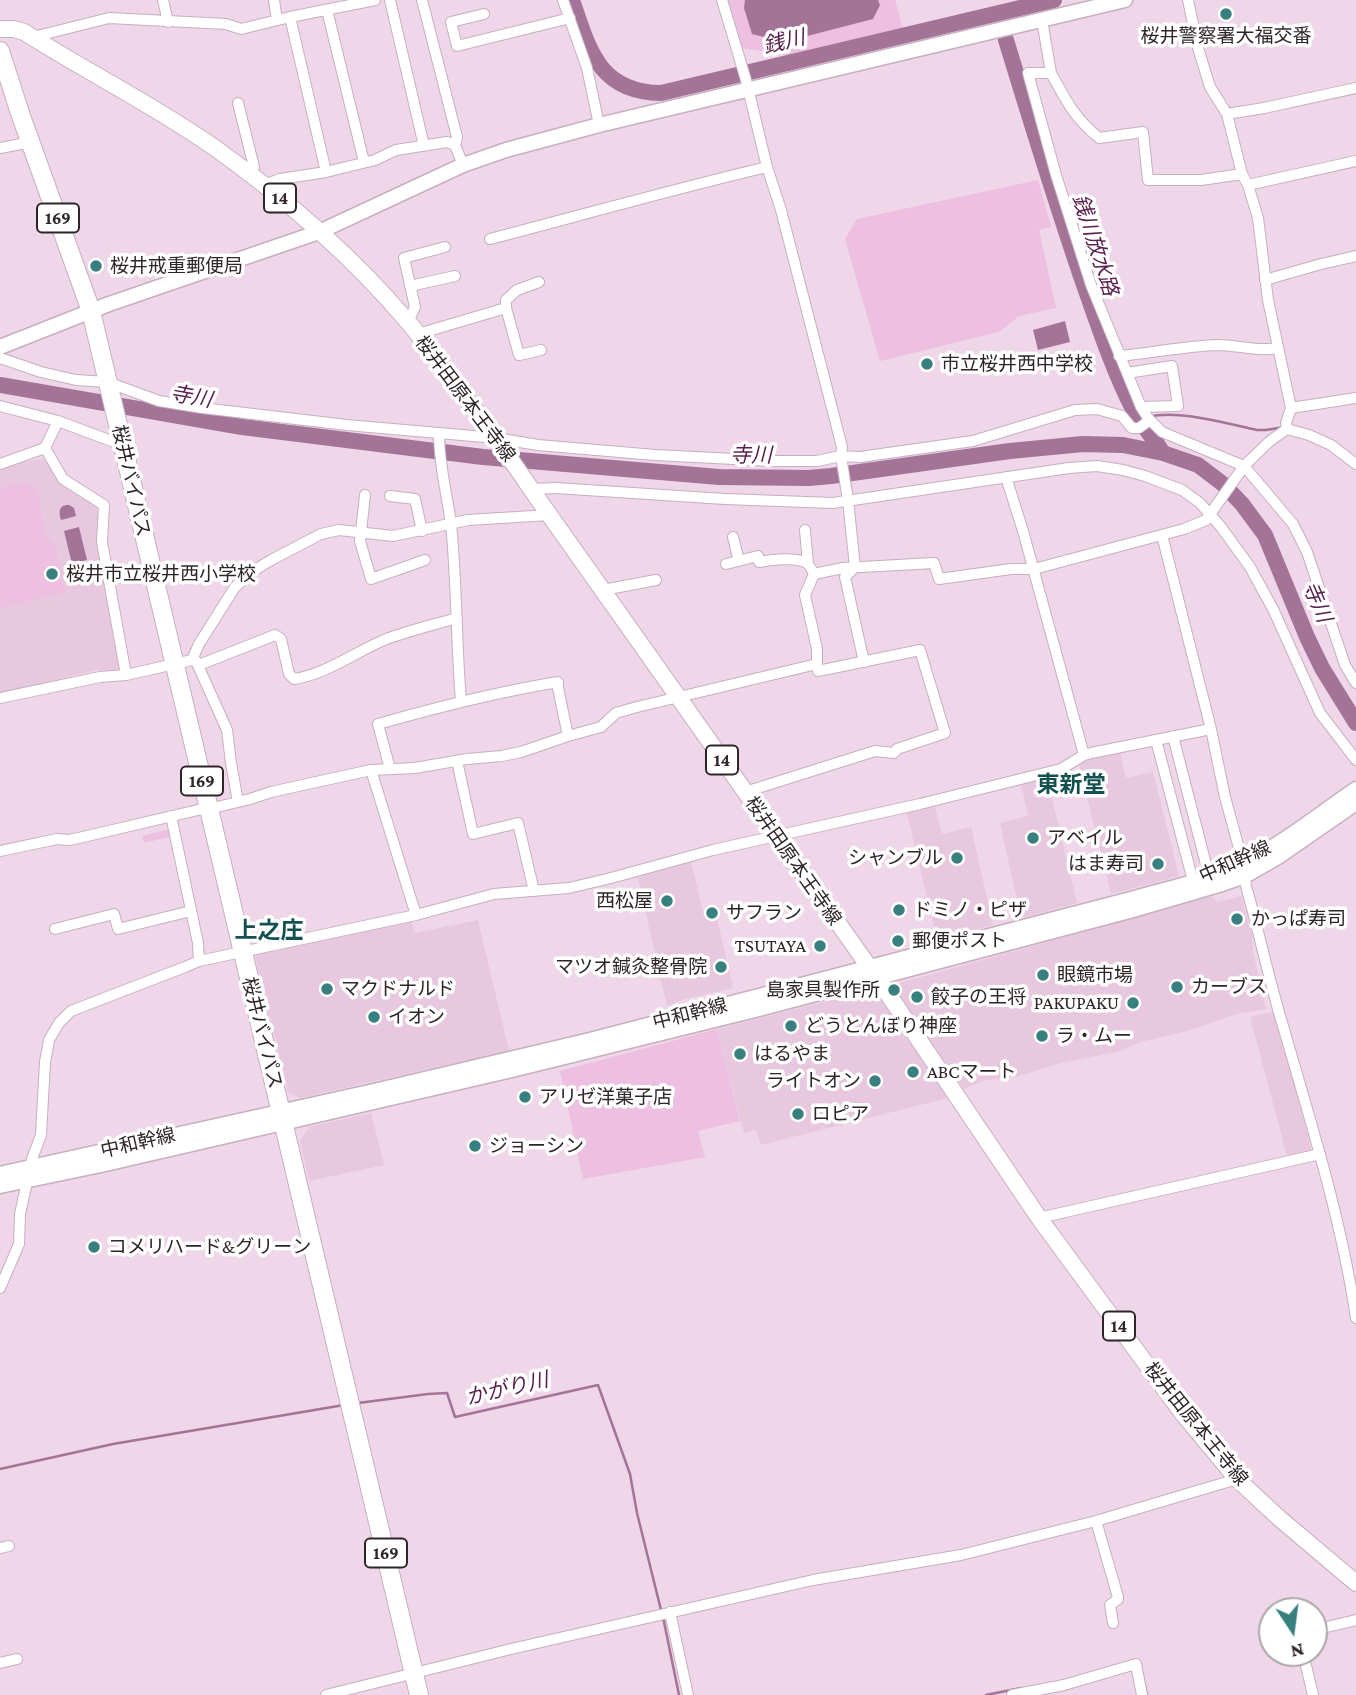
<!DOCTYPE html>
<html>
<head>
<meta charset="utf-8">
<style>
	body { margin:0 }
	#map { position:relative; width:1356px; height:1695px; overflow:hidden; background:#efd6e8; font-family:"Crimson Pro",serif }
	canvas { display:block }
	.north { position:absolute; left:1258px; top:1597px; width:70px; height:70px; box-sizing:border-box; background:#fff; border:2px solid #aba8aa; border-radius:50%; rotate:167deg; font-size:19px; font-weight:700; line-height:28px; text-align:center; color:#2e252b }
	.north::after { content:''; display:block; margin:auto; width:24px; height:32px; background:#37807f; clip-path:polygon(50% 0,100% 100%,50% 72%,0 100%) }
</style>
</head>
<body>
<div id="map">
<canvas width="1356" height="1695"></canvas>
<div class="north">N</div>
</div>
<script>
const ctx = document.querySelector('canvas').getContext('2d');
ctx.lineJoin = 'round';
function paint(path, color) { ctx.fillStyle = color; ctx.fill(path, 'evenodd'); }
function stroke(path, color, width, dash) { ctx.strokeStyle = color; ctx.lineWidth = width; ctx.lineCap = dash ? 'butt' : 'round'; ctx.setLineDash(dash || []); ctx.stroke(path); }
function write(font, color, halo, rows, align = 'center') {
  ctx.font = font + ' "Crimson Pro","Noto Sans JP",serif'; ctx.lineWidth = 7; ctx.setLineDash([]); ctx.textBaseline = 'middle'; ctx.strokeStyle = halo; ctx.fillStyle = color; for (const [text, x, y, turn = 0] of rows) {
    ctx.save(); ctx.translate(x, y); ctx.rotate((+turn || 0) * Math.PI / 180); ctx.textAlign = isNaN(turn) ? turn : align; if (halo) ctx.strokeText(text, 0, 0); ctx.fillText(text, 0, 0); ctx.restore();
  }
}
const built = new Path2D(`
	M44 459 61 482 95 505 99 512 120 666 117 670H96L0 693V468L35 460Z
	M1120 752 1126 778 1153 772 1179 876 1111 894 1079 764 1087 760Z
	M1047 778 1077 903 1021 918 1000 823 1028 816 1021 784Z
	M934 803 942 834 971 827 993 925 937 940 906 809Z
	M691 861 704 916 716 914 733 988 685 999 667 1006 637 874Z
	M1212 896 1217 902 1241 896 1252 934 1253 952 1266 1009 1236 1014 1191 1030 1137 1043 1121 1051 1061 1063 1019 1076 986 1080 964 1089 893 991V988L900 983Z
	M411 919 415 933 478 920 509 1051 299 1098 288 1092 255 956 258 952Z
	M863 992 878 996 952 1097 761 1145 756 1130 744 1133 717 1029Z
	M1273 1012 1284 1041 1311 1148 1310 1152 1287 1156 1250 1017Z
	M371 1113 384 1165 309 1181 300 1141 309 1127Z`);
const green = new Path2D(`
	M726 0H745V3L880 5 878 0H895L903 29 798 57 743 48 729 14Z
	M1038 180 1051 227 1039 230 1056 308 1019 316 999 332 880 361 845 239 857 219Z
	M24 482 38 491 44 534 55 545 65 592 0 608V488Z
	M171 829 173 836 144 843 142 836Z
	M717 1029 740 1121 698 1131 705 1157 583 1179 560 1071Z`);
const water = new Path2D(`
	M745 0H878L880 5 873 19 784 42 752 34 744 8Z
	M1065 321 1070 342 1038 350 1033 330Z
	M69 505 74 508 76 516 61 520C59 512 58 505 69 505Z
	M79 527 87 560 72 564 64 531Z`);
const stream = new Path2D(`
	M1149 417C1177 409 1228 424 1257 430H1266L1284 427
	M358 1403 428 1394 447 1393 455 1417 598 1385 630 1474 637 1513 661 1610
	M0 1469 113 1444 344 1405
	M663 1617 679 1695
	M1143 1677 1147 1695
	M986 1695 1021 1688`);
const river = new Path2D(`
	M572 0C589 50 599 92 661 93L1054 0
	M1006 40C1031 122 1056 204 1084 285 1099 327 1113 370 1133 409 1141 425 1154 438 1163 453
	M0 385 242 427 483 457 719 477 809 478 831 476 1010 451 1083 444 1123 445 1163 453 1198 465 1223 484 1242 504 1265 535 1307 637 1322 668 1356 723`);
const street = new Path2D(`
	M163 0 168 22
	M274 0 277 20
	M390 0 424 146
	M422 0 457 137 455 145
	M563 0 587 68 599 125
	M722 0 746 80 767 167 781 210 842 447 841 456 848 500 855 567 845 577 864 662
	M1188 0 1198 48 1210 87 1227 114 1242 174 1248 185 1258 218 1268 300 1291 408 1286 423 1287 429
	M327 10 364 162
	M484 14 451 22 457 46 570 18
	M290 17 326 172
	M1042 20 1051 73H1028L1056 175 1091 285 1141 407 1148 418 1162 432 1244 466 1293 524 1307 552 1345 665 1356 683
	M33 37 109 18 226 24 241 29 290 17 375 0
	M1051 73C1066 101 1074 117 1099 138L1143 132 1148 180H1201L1242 174
	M238 103 254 167 251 174
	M1227 114 1264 108 1356 88
	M0 148 31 142
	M264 185 280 179 326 172 375 160 396 150 447 142 455 145 463 165
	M1248 185 1356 161
	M490 239C582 215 674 189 767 167
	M1265 280 1321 264 1356 256
	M410 286 455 276
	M506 308V300L517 290 539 282
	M408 322 415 307 404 258 445 247
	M418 334 506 308 519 355 541 350
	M1119 356C1152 353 1185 346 1218 345 1238 345 1258 352 1278 348
	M0 358 41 372 76 380 107 382 159 401 202 408 347 425 496 438 538 445 655 455 774 461H817L841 456 860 457 973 441 1075 410 1097 409 1122 416 1132 428H1139L1150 420
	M1127 373 1172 366 1178 406 1141 407
	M0 406 58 421 45 448
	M1291 408 1356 398
	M58 421 122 445
	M1287 429 1309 435 1331 445 1356 464
	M439 434C439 465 447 494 451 524 457 583 456 642 461 701
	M0 464 45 448 63 479 104 505 102 542 126 675
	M1006 477 1023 531 1084 755
	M531 489 556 488 725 499 833 503 1069 468 1097 466 1123 470 1145 476 1182 490 1200 503 1221 527 1250 567 1273 609 1320 713 1356 760
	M365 495 360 541 371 579 425 560
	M390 496 415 499 422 531
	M805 530 808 564
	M1162 535 1211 729 1225 797 1243 863 1246 886C1259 932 1269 980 1283 1026 1311 1123 1341 1218 1356 1318
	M733 537 739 561
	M726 564 758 556 759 562C770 560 799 556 808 564 809 564 814 574 814 574
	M814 574 843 568 934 563 939 579 1011 569H1034L1184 529 1206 520 1244 466 1270 441 1287 429
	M814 574 805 595 817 649V664
	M603 590 656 580
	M196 661 227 730 231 763 238 802
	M199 665 275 635 281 639 289 674 294 679C326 674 354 653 384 640 407 631 433 625 457 618
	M0 698 100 677 126 675 192 660 199 644 235 587 253 571 273 559 321 534 339 530 393 536 468 520 550 515
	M1173 736 1209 876
	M1156 740 1193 881
	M457 761 473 834 518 823 534 891
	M390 769 378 724C438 707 497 692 558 682V688L568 736
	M371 770 416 915
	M171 816 198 943 199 961
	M0 851 57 839 69 840 83 837 198 810 209 809 250 799 271 792 371 770 415 768 467 759 502 756 521 752 568 736 601 727 616 713 637 707 817 664 818 671 920 650 945 733 897 749 894 753 875 751 745 792
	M55 929 114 914 118 929 191 911
	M1039 1218 1320 1154
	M0 1288 19 1244 20 1214 32 1159 41 1135 45 1062 49 1040 59 1023 71 1011 185 967 199 961 416 915 494 894 569 888 611 878 713 850 920 804 1061 769 1084 755 1091 753 1211 729
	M1096 1521 1118 1597V1599L1110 1605 1113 1623
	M0 1548 9 1546
	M670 1612 688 1695
	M1314 1630 1356 1620
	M1303 1653 1313 1695
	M0 1663 17 1659
	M326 1695 511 1649 813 1580 961 1555 1096 1521 1237 1479
	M1012 1695 1064 1685 1136 1664 1142 1695`);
const secondary = new Path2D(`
	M0 347 109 304 319 232 463 165 506 150 599 125 1125 0
	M0 1174 374 1091 590 1040 1131 899C1169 888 1209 880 1244 863 1284 843 1319 814 1356 789
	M0 1186 101 1165 512 1070 759 1009 1133 910 1222 884 1245 876 1278 857 1356 803`);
const primary = new Path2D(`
	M0 29H14L24 32C87 72 154 105 215 148 285 198 352 256 408 322 422 338 434 356 447 373 476 411 504 449 531 489L884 988 1039 1218 1183 1414 1237 1479 1279 1518 1356 1583`);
const highway = new Path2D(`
	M0 51 21 116 91 311 419 1695`);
const markers = [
	[1226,14,7,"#37807f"],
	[96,266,7,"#37807f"],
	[927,364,7,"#37807f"],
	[52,574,7,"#37807f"],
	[1033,838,7,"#37807f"],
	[957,858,7,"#37807f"],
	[1158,864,7,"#37807f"],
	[667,901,7,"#37807f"],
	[899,910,7,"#37807f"],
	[712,913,7,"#37807f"],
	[1237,919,7,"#37807f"],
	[898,941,7,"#37807f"],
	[820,946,7,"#37807f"],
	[721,967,7,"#37807f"],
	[1043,975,7,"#37807f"],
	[1177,987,7,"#37807f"],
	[327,989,7,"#37807f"],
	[894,990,7,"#37807f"],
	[917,997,7,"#37807f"],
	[1133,1003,7,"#37807f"],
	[374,1017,7,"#37807f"],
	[791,1026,7,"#37807f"],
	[1042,1036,7,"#37807f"],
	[740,1054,7,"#37807f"],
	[913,1072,7,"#37807f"],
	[875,1081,7,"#37807f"],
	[525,1097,7,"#37807f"],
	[798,1114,7,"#37807f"],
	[475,1146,7,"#37807f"],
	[94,1247,7,"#37807f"]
];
const shields = [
	[280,198,32],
	[58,218,42],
	[722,760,32],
	[202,781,42],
	[1119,1326,32],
	[386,1553,42]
];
const shieldNames = [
	["14",280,198],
	["169",58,218],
	["14",722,760],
	["169",202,781],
	["14",1119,1326],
	["169",386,1553]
];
const poiNames = [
	["桜井警察署大福交番",1226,36,"center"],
	["桜井戒重郵便局",110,266],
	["市立桜井西中学校",941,364],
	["桜井市立桜井西小学校",66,574],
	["アベイル",1047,838],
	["シャンブル",943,858,"right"],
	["はま寿司",1144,864,"right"],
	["西松屋",653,901,"right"],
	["ドミノ・ピザ",913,910],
	["サフラン",726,913],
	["かっぱ寿司",1251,919],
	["郵便ポスト",912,941],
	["TSUTAYA",806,946,"right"],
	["マツオ鍼灸整骨院",707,967,"right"],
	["眼鏡市場",1057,975],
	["カーブス",1191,987],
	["マクドナルド",341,989],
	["島家具製作所",880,990,"right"],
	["餃子の王将",931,997],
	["PAKUPAKU",1119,1003,"right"],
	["イオン",388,1017],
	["どうとんぼり神座",805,1026],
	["ラ・ムー",1056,1036],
	["はるやま",754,1054],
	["ABCマート",927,1072],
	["ライトオン",861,1081,"right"],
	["アリゼ洋菓子店",539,1097],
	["ロピア",812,1114],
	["ジョーシン",489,1146],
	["コメリハード&グリーン",108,1247]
];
const streetNames = [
	["桜井田原本王寺線",465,399,53],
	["桜井バイパス",131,481,77],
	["桜井田原本王寺線",793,861,55],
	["中和幹線",1235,862,-24],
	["中和幹線",690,1014,-14],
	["桜井バイパス",262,1033,76],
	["中和幹線",138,1143,-13],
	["桜井田原本王寺線",1196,1424,51]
];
const waterNames = [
	["銭川",784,42,-13],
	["銭川放水路",1095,245,72],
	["寺川",191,397,10],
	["寺川",751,456],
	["寺川",1317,602,67],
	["かがり川",507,1389,-13]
];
const quarterNames = [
	["東新堂",1071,785],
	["上之庄",269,931]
];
paint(built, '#e7c8de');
paint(green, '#edbfe0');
paint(water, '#a37497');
stroke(stream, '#a37497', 2.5);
stroke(river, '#a37497', 16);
stroke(street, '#c7afc0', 12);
stroke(secondary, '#c7afc0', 17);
stroke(primary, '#c7afc0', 18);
stroke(highway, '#c7afc0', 20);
stroke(street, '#fff', 10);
stroke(secondary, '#fff', 14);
stroke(primary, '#fff', 16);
stroke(highway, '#fff', 18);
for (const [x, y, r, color] of markers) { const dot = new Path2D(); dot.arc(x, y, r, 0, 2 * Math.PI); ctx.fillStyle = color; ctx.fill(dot); stroke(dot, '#fff', 2.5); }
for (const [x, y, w] of shields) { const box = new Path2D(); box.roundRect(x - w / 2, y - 14.5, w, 29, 5); ctx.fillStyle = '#fff'; ctx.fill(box); stroke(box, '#2e252b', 2); }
write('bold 18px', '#2e252b', null, shieldNames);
write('19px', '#2e252b', '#fff', poiNames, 'left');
write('19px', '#2e252b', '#fff', streetNames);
write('italic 21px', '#591e4d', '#fff', waterNames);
write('bold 23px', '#135150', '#fff', quarterNames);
</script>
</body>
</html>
